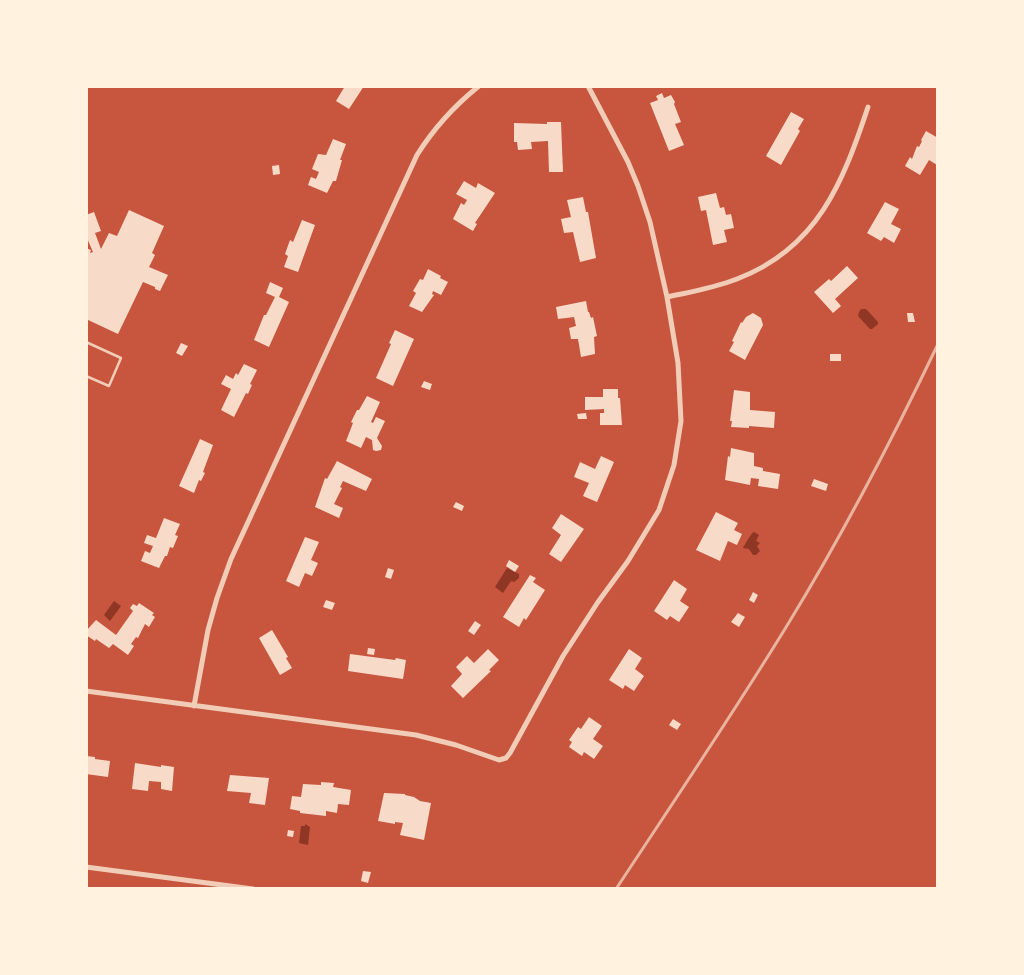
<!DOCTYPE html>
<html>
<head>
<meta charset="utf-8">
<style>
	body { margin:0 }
	#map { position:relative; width:1024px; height:975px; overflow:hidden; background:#c8553d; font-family:"Source Sans 3",sans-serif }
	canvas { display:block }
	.frame { position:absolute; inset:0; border:88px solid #fff3e0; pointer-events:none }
</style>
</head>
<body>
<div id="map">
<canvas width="1024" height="975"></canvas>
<div class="frame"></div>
</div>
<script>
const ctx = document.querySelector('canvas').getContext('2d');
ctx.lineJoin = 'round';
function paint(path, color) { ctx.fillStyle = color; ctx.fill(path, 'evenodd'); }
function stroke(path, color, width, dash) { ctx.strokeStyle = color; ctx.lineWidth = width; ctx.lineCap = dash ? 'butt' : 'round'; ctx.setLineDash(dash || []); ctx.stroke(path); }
const water = new Path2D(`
	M861 309H866L878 322V324L872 329H870L858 316 859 312Z
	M754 532 759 535 756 541 760 543 757 546 760 551 756 555H753L749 549 743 548C744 546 752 532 754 532Z
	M507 568 519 574V578L514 582 511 581 503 593 495 587Z
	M114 601 121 606 110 621 104 615Z
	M305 824 310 827 308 845 299 843 301 826H305Z`);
const building = new Path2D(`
	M345 86H364L349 109 336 101Z
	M662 93 664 98 671 95 675 102 674 104 681 122 675 124 684 145 669 151 650 103 658 100 656 96Z
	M791 112 804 119 798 129 800 131 781 165 766 156Z
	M547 122H561L563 172H549L548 141 531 142 532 149 518 150 517 142H514V123L547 124Z
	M926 131 938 138V163L937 165 929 160 920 175 905 166 910 157 912 159 917 146 919 147 922 141 921 140Z
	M333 139 346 144 340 160H342L336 181H333L327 193 308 185 311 177 316 179 319 172 312 169 318 154 326 155Z
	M279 165 280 174 273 175 272 166Z
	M464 181 476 188 478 183 495 193 475 223 477 224 473 231 453 219 461 203 464 205 467 200 456 194Z
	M716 193 720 208 724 207 726 215 731 214 734 228 724 230 727 242 713 245 706 210 701 211 698 197Z
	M583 197 586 212H588L596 258 580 262 573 232 564 233 561 219 571 217 567 200Z
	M885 202 899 209 891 224 901 229 894 243 884 237 881 241 867 233Z
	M129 210 164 226 152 253 155 255 149 267 168 275 160 291 155 289V287L143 282 118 334 86 319V248L91 250 90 253 93 252 86 236V215L94 212 101 231 95 233 101 249 109 233 117 236Z
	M302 220 315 225 298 272 284 267 288 256 285 254 290 240 293 242Z
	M847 266 858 278 835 299 841 306 833 313 814 292 829 279 831 281Z
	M428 269 441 276 440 278 448 282 441 295 433 291 432 294 434 295 422 312 409 306 416 293 413 291 420 279 423 280Z
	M270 282 283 288 279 297 289 302 269 347 254 340 264 315H266L275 297 266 293Z
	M586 301 588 312H589L591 318 593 317 597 336 594 337 595 354 581 357 578 339H571L569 328 576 326 574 317 558 319 556 307Z
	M753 313 761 318 763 325 745 360 729 351 734 342 732 341 741 322 742 323 746 317Z
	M907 313H913L915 322H908Z
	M395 330 414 339 393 386 376 378 391 344 389 343Z
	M181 343 188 346 182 356 176 353Z
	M830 354H841V361H830Z
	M244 364 257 370 250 384 252 385 248 394 246 393 234 417 221 410 231 389 221 384 226 375 233 379 236 373 238 375Z
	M424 381 432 384 430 390 421 387Z
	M603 389H618V398H620L622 425H600V413H604V409L585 410V397H603Z
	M734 390 750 392V410L775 412 774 428 749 426V428L731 427 732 421H730Z
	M367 396 380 402 371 422 373 423 376 417 385 421 377 438 382 446 381 450 376 451 373 450 372 440 366 437 361 448 346 441 353 423 351 422 357 410H359Z
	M586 413 587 419H578L577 414Z
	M200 439 213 445 203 472 205 473 201 481 199 480 194 493 179 486Z
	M731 448 754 453V466L763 468V471L780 474 778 489 758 486 759 479 751 478 750 485 725 480 728 456 730 457Z
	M601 456 614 462 597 502 583 496 589 483 574 477 580 462 595 469Z
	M337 461 372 479 366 491 343 481 340 487 342 488 334 504 343 508 339 518 315 507 325 478 327 479Z
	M814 479 828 484 826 491 811 486Z
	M456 502 464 506 462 511 453 507Z
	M716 512 738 523 734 530 742 534 737 545 728 541 720 561 696 550Z
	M561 514 584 529 561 562 549 554 561 535 552 528Z
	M164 518 180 524 175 535 178 536 173 548 170 547 167 556H165L159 568 141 561 145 551 150 553 153 546 144 543 147 535 156 538Z
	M305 537 319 542 311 560 318 563 312 576 305 573 299 587 286 581Z
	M509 560 519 566 515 572 506 566Z
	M388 568 394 570 391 579 385 577Z
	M530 575 536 578 533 582 545 590 526 620 524 618 519 627 503 617Z
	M674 580 687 589 680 601 689 607 679 622 670 616 667 620 654 611Z
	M753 592 758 595 754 603 749 600Z
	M326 600 335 603 332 610 323 607Z
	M139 603 154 613 152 615 155 617 149 627 145 624 138 638 136 637 131 644 134 646 128 655 113 644 109 648 96 639 95 641 86 635V631L96 620 116 635 133 611 130 608 133 604 137 606Z
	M738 613 745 617 739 627 731 622Z
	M475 621 481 625 474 635 468 631Z
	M272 630 288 657 286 658 292 668 280 675 259 638Z
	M368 648 375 649 374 655 367 654Z
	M488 649 499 660 489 670 491 671 463 698 451 686 462 674 456 667 467 656 474 663Z
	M629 649 642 658 635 669 644 676 634 691 625 685 623 689 609 680Z
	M350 654 395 660 396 658 406 660 403 679 348 671Z
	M589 717 602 726 593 739 603 746 594 759 584 752 582 756 569 747 572 742 569 740 578 727 581 729Z
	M673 719 681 724 677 730 669 725Z
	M86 756 95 757V759L110 761 108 777 86 774Z
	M135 763 161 767V765L174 767 172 791 161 789V782L149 781 148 791 132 789Z
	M230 775 269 778 265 805 249 803 251 793 227 791Z
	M321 782 334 783 333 787 351 790 349 805 338 804 337 813 326 811V816L300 813V811L290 809 292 796 301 797 303 784 321 785Z
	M384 793 405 794V795L414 797 420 801 431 803 424 840 400 835 403 823 395 822V824L378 821Z
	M288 830 294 831 293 837 287 836Z
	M363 871 371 872 368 883 361 881Z`);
const service = new Path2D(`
	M86 342 121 358 109 386 86 376`);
const minor = new Path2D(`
	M667 297C690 292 714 288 737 279 818 248 843 182 868 107
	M86 691 416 735 456 745 499 760 506 758 510 753 563 656 598 602 628 561 659 510 674 465 681 421 678 363 667 297 650 222 638 186 628 162 588 86
	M194 706 208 630 217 598 231 559 417 155C434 128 454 106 479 86
	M86 867 253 889`);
const rail = new Path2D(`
	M616 889C674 801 733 714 788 624 843 534 892 440 938 344`);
paint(water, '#8f3625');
paint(building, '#f7dbc8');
stroke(service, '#f1ccb7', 2.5);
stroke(minor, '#f1ccb7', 5);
stroke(rail, '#e9b49f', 3);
</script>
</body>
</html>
